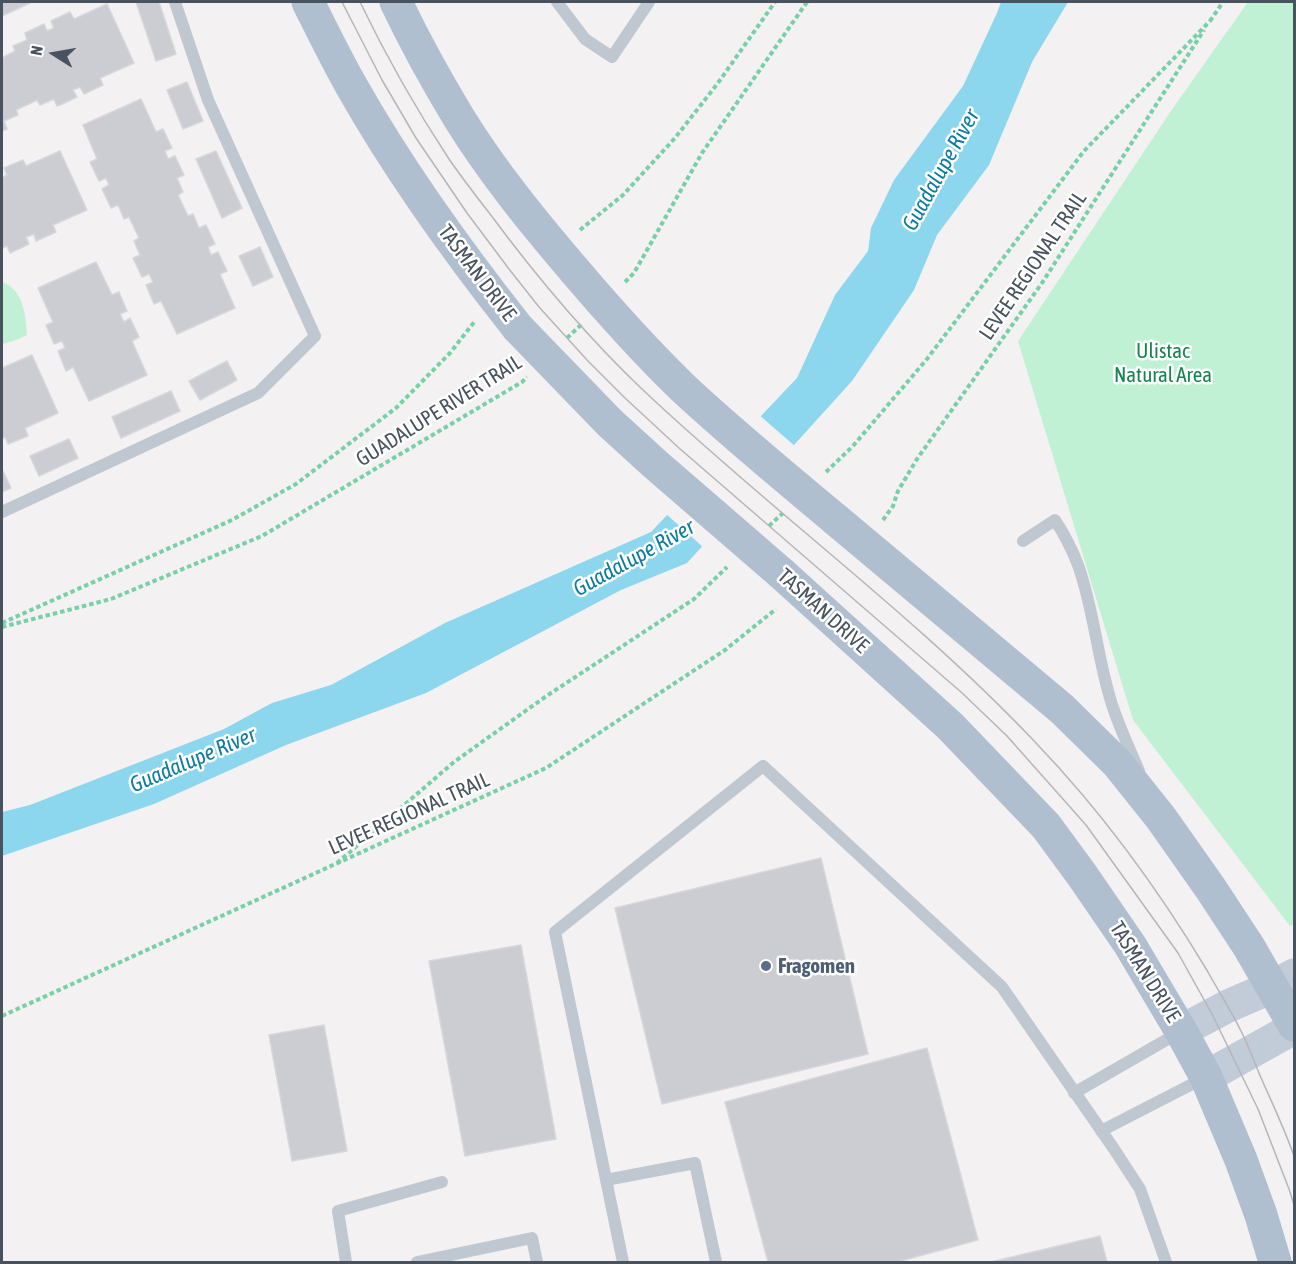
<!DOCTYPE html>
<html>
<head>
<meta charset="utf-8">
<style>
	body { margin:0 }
	#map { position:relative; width:1296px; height:1264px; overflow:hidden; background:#f3f1f1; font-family:"Asap Condensed",sans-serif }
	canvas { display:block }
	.frame { position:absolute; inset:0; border:3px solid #48535f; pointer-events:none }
	.north { position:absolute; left:24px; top:24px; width:60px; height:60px; -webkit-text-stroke:4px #fff; paint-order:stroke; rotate:281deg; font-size:16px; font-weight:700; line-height:24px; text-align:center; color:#48535f }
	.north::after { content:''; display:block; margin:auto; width:21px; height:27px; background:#48535f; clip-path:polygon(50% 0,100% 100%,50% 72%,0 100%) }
</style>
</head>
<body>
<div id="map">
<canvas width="1296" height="1264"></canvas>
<div class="frame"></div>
<div class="north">N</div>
</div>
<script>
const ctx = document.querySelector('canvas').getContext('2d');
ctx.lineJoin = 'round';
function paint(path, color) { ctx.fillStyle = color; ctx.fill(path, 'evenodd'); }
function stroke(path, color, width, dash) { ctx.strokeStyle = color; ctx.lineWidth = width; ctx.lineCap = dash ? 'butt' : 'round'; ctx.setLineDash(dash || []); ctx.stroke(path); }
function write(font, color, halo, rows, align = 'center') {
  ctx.font = font + ' "Asap Condensed",sans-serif'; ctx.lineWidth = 5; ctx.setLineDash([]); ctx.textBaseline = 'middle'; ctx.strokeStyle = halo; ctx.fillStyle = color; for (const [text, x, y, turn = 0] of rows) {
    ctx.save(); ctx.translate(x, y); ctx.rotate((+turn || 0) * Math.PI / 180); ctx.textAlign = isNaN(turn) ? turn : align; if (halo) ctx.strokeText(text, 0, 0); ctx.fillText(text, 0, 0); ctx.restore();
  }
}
const green = new Path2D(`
	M1248 2H1294V924L1290 926 1133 720 1018 341 1173 108Z
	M2 282C23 289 26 315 27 335L19 339 3 344H2Z`);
const water = new Path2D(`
	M1001 2H1068L1032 62 989 165 937 235 914 290 852 381 687 563 621 590 426 693 286 745 154 804 2 856V812L30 805 224 729 272 703 331 685 445 623 651 532 797 378 835 295 868 251 871 228 894 180 963 86 997 13Z`);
const pier = new Path2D(`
	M758 414 796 447 704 548 665 513Z`);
const building = new Path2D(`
	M2 2H32L2 16Z
	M136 2H159L176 54 156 61Z
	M107 4 134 63 100 78 103 85 84 94 80 87 73 90 77 97 60 105 57 106 54 99 40 105 37 100 16 110 18 115 4 121 7 129 2 131V58L15 51 13 46 27 40 25 33 44 24 47 31 54 28 51 21 70 12 74 19Z
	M187 82 203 121 183 129 167 90Z
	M141 99 156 132 163 129 172 148 165 151 168 159 175 156 184 175 177 178 183 192 178 195 188 216 193 214 199 228 206 225 215 244 208 247 211 255 218 252 227 271 220 274 235 308 177 334 161 301 154 304 146 285 153 282 149 274 142 277 133 258 140 255 134 241 139 238 129 217 124 219 118 205 111 208 102 189 109 185 106 178 99 181 90 162 97 159 83 125Z
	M60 151 87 210 53 225 56 232 36 241 34 234 26 237 29 244 10 253 7 246 2 248V178L7 175 4 168 23 160 26 166Z
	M216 151 242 208 222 218 196 159Z
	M260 247 273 277 253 286 239 256Z
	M96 262 112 295 119 292 127 311 120 314 124 322 130 318 139 337 132 341 147 375 89 401 73 367 66 371 58 351 65 348 62 341 54 344 46 325 53 322 38 288Z
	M32 355 58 413 25 428 28 436 8 444 5 437 2 439V368Z
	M227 361 237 380 200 400 189 381Z
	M171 391 180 411 121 438 112 417Z
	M69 439 78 458 39 476 30 456Z
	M2 469 11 488 2 492Z
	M821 858 868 1054 662 1104 615 908Z
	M521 945 556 1139 465 1156 429 961Z
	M324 1025 347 1151 292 1161 269 1035Z
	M927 1048 978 1240 897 1262H768L725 1102Z
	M1100 1236 1107 1262H991Z`);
const path = new Path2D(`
	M1210 21 1223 2
	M580 230 623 195 675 138 718 83 775 2
	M625 282 634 273 702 153 807 2
	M567 338 583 323
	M826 472 853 446 927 359 1084 151 1210 21
	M883 520 893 506 898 491 917 459 1042 283 1204 30
	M769 526 783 513
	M2 623 232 520 296 484 396 408 450 353 475 321
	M2 627 111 599 262 536 522 382 527 377
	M337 863 454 762 545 697 694 599 727 567
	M2 1016 546 768 725 650 776 609`);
const lane = new Path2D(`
	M557 2 585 39 612 57 649 2
	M2 512 258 393 315 336 208 100 175 2
	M1023 541 1055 520C1064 534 1072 549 1078 565 1093 606 1097 655 1110 698 1117 723 1129 747 1139 771
	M1074 1093 1180 1032
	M1101 1131 1204 1078
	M606 1180 695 1163 716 1262
	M346 1262 338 1211 442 1182
	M417 1262 532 1238 537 1262
	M623 1262 555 932 763 766 1002 987 1114 1149 1140 1189 1166 1262`);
const secondary = new Path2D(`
	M1181 1031 1228 1006 1272 987 1294 975
	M1206 1077 1294 1028`);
const primary = new Path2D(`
	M308 2C322 30 336 59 352 87 400 172 457 251 518 328
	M396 2C415 42 436 80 459 118 493 173 534 223 575 271
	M835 519 1062 709 1117 763 1161 818 1211 889 1249 947 1294 1025
	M781 573 950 726 1046 826 1082 875 1130 945 1181 1031 1206 1077 1241 1160 1261 1215 1275 1262`);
const tram = new Path2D(`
	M342 2 382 80 416 138 467 213 509 269 539 307 587 360 625 398 679 448 961 692 1007 736 1086 825 1178 953 1212 1014 1258 1109 1289 1189 1294 1205
	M360 2C386 56 416 109 449 159 462 178 476 196 490 214 536 276 587 337 643 390 771 511 915 615 1036 743 1102 812 1159 890 1208 972 1219 992 1231 1011 1241 1031 1249 1047 1255 1064 1262 1080 1273 1105 1285 1130 1294 1156`);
const primaryBridge = new Path2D(`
	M575 271C609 311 644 350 682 387 731 433 784 476 835 519
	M518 328 610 423 655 464 781 573`);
const markers = [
	[766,966,6,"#5c6f8a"]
];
const streetNames = [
	["LEVEE REGIONAL TRAIL",1033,266,-56],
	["TASMAN DRIVE",477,273,53],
	["GUADALUPE RIVER TRAIL",439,411,-32],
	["TASMAN DRIVE",823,611,42],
	["LEVEE REGIONAL TRAIL",409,814,-24],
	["TASMAN DRIVE",1145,972,58]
];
const parkNames = [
	["Ulistac",1163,351],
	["Natural Area",1163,375]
];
const serviceNames = [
	["Fragomen",778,966]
];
const waterNames = [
	["Guadalupe River",941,170,-61],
	["Guadalupe River",634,558,-29],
	["Guadalupe River",193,760,-23]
];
paint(green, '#c0f1d4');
paint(water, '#8cd6ee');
paint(pier, '#f3f1f1');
paint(building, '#cbcdd3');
stroke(building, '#d5d7dc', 1.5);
stroke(path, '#77d0a7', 4, [4.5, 3]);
stroke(lane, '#bfc8d0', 12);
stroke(secondary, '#c2cbd8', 33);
stroke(primary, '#b0bfd0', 33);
stroke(tram, '#b3b6bb', 1.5);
stroke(primaryBridge, '#b0bfd0', 33);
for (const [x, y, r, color] of markers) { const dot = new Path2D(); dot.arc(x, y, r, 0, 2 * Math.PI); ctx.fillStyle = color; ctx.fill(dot); stroke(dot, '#fff', 2); }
write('21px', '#48535f', '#fff', streetNames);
write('21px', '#168450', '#fff', parkNames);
write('bold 21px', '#4e5e75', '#fff', serviceNames, 'left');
write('italic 22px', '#0b7ca1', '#fff', waterNames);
</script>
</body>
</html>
